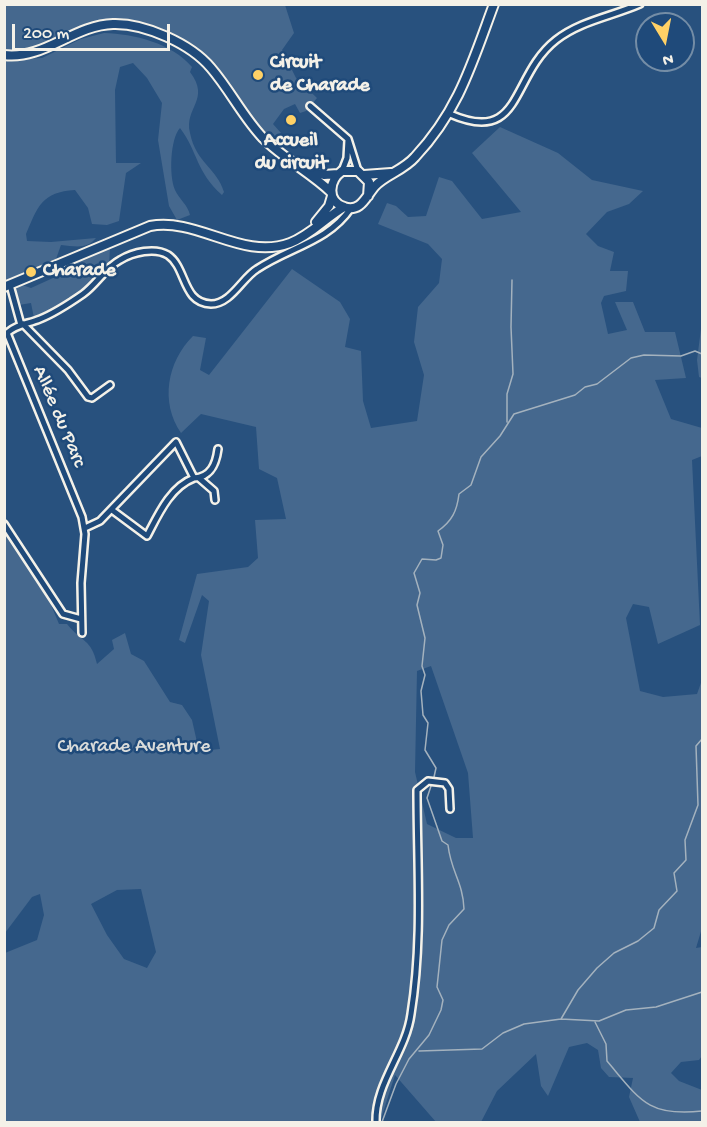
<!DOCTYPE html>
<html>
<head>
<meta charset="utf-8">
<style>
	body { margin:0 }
	#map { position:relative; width:707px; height:1127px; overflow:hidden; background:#28517e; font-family:"Gochi Hand",sans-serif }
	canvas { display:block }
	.frame { position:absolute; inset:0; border:6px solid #f4f1e8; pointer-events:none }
	.north { position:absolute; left:635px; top:12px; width:60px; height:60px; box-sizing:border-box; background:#1f4a7a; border:2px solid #748da6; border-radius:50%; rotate:170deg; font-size:16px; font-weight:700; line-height:24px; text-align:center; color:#f4f1e8 }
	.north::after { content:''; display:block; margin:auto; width:21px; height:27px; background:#ffd166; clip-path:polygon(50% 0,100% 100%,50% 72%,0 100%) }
	.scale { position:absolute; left:12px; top:24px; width:158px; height:27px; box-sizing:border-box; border:3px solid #f4f1e8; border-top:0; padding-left:8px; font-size:18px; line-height:21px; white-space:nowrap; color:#f4f1e8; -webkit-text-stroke:4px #1f4a7a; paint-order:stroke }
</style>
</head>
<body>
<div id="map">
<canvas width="707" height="1127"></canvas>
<div class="frame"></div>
<div class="north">N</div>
<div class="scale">200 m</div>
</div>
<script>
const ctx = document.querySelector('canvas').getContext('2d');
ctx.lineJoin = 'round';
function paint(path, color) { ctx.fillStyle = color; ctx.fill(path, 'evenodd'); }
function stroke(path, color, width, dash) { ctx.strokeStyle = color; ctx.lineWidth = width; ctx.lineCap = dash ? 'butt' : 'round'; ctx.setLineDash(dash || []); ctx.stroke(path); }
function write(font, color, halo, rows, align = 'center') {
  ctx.font = font + ' "Gochi Hand",sans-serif'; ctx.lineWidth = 5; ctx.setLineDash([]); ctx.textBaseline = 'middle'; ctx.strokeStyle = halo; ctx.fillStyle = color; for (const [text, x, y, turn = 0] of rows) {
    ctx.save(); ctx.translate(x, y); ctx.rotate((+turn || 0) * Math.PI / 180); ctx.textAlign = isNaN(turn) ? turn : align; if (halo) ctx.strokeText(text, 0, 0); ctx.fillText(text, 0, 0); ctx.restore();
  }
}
const green = new Path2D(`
	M5 5H285L294 33 282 50 296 78 317 98 306 111 300 113 295 104 284 109 273 124 281 133 273 141C263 130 251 119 243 107 232 92 225 74 212 61 181 30 127 12 86 25 58 34 35 55 5 51Z
	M104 33C134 34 172 43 192 67L190 72C211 100 184 107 190 133 196 163 217 168 224 192L222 195C196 172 198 152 180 128 170 139 169 176 175 190 179 199 188 205 190 215L177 220 169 206 158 140 162 103 147 78 133 63 120 67 115 90 116 163H141L126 173 119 221 107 225 92 224 88 208 75 190C42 192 38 206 26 234L27 241 51 242 96 238C86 250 75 246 61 245L56 259 5 282V60L42 58 81 39Z
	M500 127 558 153 592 180 643 191 629 204 607 212 586 234 598 246 614 252 610 271H628L626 291 604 296 601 303 608 334 627 330 615 302H633L645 332H675L686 378 655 380 671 419 702 428V456L692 460 700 625 658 644 649 607 633 604 626 618 640 691 663 697 697 694 702 680V928L696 948 702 947V1056L699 1060 681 1062 671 1073 679 1081 702 1090V1120L699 1122H640L629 1097 633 1078 609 1077 601 1068 598 1050 587 1043 569 1047 548 1096 541 1086 536 1054 497 1091 481 1122H436L395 1075 380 1122H5V953L37 940 44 915 40 894 32 897 5 933V522L36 569 59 624H67C82 643 91 638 97 664L114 649 112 640 125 633 131 654 144 661 170 702 182 705 192 720 199 751 220 749 201 655 209 601 202 595 185 643 179 640 197 574 248 567 258 558 255 520 286 519 277 478 259 469 256 427 201 414 181 433C160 402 167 362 193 336L206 338 200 370 209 375 292 269 340 302 350 319 345 347 361 351 363 401 371 428 417 421 424 375 414 342 418 307 439 283 442 259 428 244 378 224 387 203 396 206 408 217 426 216 439 177 452 181 482 219 521 212 472 153ZM431 666 468 773 473 838H456L427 824 415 772 417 671ZM141 889 156 952 147 968 124 959 107 935 91 904 117 890Z
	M110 247 109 268 90 287 74 298 69 297 46 314 34 318 31 303 19 305 15 292 19 284 31 288 64 273 62 270 69 264Z
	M702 321V378L699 377 697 360Z`);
const stream = new Path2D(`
	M507 422V394L513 374 511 327 512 280
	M434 777 436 768 425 750 428 723 423 715 421 691 425 675 422 666 425 638 417 605 420 593 414 573 422 559 436 560 441 558 443 545 438 531C452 521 457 511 459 494L471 485 481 457 500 436 514 414 575 395 585 387 597 384 631 358 644 355 681 356 695 351 702 354
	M561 1019 578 990 597 968 614 953 638 941 654 928 659 910 677 891 674 873 686 860 685 840 698 805 696 746 702 739
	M595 1022 606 1044 607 1061C640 1100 648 1117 702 1111
	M419 1051 482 1049 503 1033 524 1024 561 1019 599 1021 626 1010 656 1007 702 992
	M382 1122 396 1084 409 1059 429 1035 441 1010 443 1000 437 987 442 940 449 925 464 909C463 882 451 872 448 845L442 841 427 798 431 786`);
const street = new Path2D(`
	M310 106 348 139 358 171
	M450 114C523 146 510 76 556 40 580 21 613 16 640 4
	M342 171 347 158 348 140
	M10 285 21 325
	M23 324 68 370 88 397 92 398 110 385
	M194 478C211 477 216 464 218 449
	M199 478 214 491 215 500
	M4 524 63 614 81 619
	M85 528 100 521 176 442 194 478C170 487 158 515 147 536L112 510
	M82 633 81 583 85 534 82 517 7 333C17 324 28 324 40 319 55 313 70 303 83 294 96 285 106 267 120 260 133 252 155 247 168 255 187 268 182 303 211 304 231 304 242 278 257 269 290 247 328 242 351 208
	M376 1122C375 1083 406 1052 411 1014 423 940 417 865 417 790L428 781 445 783 449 789 450 809`);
const secondary = new Path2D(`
	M4 55C44 60 74 25 113 24 145 23 191 44 211 68 230 90 243 117 263 138 284 159 310 172 331 192
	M305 169 324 175 338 174
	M364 175 391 173
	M368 196 369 182 358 171H342C329 180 326 201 344 207 361 213 366 196 375 186 385 175 404 170 415 157 459 110 472 63 494 4
	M316 222 329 206 332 196
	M4 287 150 226C198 217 242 261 290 243 311 235 325 218 344 207`);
const markers = [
	[258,75,6,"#ffd166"],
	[291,120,6,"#ffd166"],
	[31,272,6,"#ffd166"]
];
const poiNames = [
	["Circuit",270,64],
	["de Charade",270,87],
	["Accueil",291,142,"center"],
	["du circuit",291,165,"center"],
	["Charade",43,272]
];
const streetNames = [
	["Allée du Parc",58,417,67]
];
const parkNames = [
	["Charade Aventure",134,748]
];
paint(green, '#45688e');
stroke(stream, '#a4b2be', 1.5);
stroke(street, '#f4f1e8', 10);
stroke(secondary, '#f4f1e8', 12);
stroke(street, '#1f4a7a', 5);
stroke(secondary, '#1f4a7a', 8);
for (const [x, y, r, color] of markers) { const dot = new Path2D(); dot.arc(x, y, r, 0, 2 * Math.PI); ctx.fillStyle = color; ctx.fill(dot); stroke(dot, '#1f4a7a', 2); }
write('bold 20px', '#f4f1e8', '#1f4a7a', poiNames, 'left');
write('20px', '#f4f1e8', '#1f4a7a', streetNames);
write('20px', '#dadcda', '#1f4a7a', parkNames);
</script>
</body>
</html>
